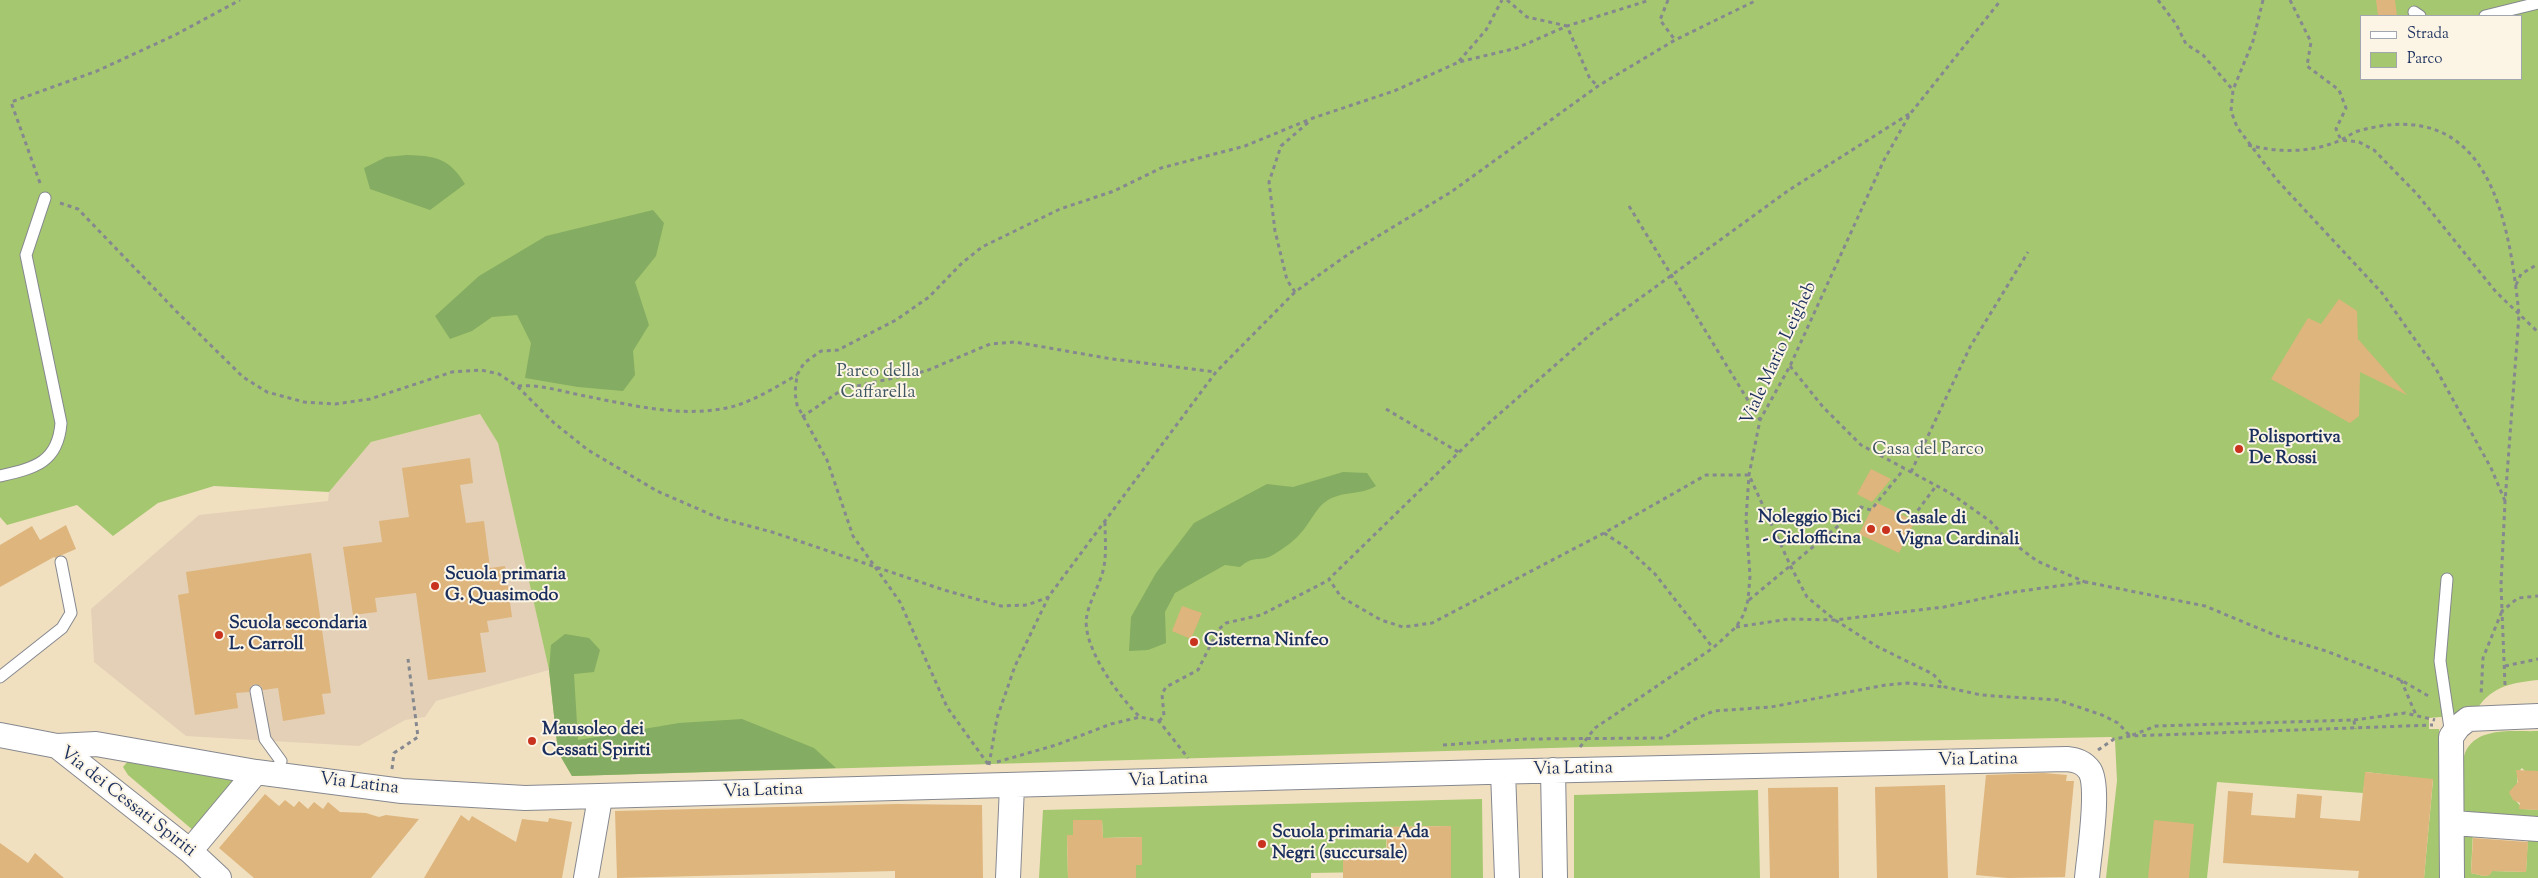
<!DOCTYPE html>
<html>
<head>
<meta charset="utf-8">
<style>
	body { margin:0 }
	#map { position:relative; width:2538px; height:878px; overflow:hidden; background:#f0e0c0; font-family:"Sorts Mill Goudy",serif }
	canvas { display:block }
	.legend { position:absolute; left:2360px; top:15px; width:162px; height:65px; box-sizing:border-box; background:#fcf5e5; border:1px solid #a2a6af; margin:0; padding:6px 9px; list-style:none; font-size:15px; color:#1b2f5e }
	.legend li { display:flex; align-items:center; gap:10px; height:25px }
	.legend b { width:25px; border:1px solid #a2a6af }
</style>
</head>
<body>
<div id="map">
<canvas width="2538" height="878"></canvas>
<ul class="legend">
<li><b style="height:6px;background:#fff"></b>Strada</li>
<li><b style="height:14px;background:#a5c76f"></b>Parco</li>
</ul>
</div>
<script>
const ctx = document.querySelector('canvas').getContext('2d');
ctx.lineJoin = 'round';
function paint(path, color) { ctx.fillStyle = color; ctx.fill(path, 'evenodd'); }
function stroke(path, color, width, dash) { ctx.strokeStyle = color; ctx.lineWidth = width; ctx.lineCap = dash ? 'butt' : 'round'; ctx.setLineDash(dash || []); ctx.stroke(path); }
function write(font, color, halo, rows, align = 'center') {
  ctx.font = font + ' "Sorts Mill Goudy",serif'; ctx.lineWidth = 4; ctx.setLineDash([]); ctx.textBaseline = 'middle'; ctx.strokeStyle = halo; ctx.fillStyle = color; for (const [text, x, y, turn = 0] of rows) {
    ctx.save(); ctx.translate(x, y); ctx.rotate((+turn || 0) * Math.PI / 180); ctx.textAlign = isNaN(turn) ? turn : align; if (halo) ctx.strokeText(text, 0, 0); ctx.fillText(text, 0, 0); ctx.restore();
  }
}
const built = new Path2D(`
	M480 414 498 442 549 670 436 701 425 717 405 720 359 746 186 736 94 662 91 609 199 515 328 501 329 492 371 442Z`);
const green = new Path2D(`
	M0 0H2538V680C2509 683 2489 687 2474 714L2429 718V729H2439L2442 769V878H2424L2433 780 2366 772 2363 793 2217 782 2207 878H2106L2117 781 2115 740 2111 737 1586 747 572 776 558 752 549 670 498 443 480 414 371 442 329 492 214 486 158 503 113 536 77 505 7 525 0 517ZM2362 16H2522V79H2362Z
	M2538 731V771L2527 773 2522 768 2518 772 2517 785 2510 794 2523 809 2538 810V819L2464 811C2464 800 2461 762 2465 753 2476 726 2514 732 2538 731Z
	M129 760 227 773 234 780 194 831 128 775 123 767Z
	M1758 790 1760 878H1574V795Z
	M1482 799 1483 878H1451L1450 826 1386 827 1387 878 1367 872 1311 873V878H1136V865H1142V837L1103 838 1102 820H1073V835H1067L1068 878H1039L1043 810Z
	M2463 830 2473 831 2471 873 2484 876 2489 875 2492 871 2526 872 2528 835 2538 836V878H2462Z`);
const forest = new Path2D(`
	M407 155C436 156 449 158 465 184L430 210 370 189 364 168 386 157Z
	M653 210 664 223 656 256 635 282 649 325 633 351 635 375 623 391 578 387 525 378 531 343 517 315 492 317 472 331 450 339 435 316 479 276 546 236Z
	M1343 472 1367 473 1376 486C1362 495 1343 491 1328 500 1315 508 1310 524 1299 535 1293 542 1280 551 1271 556 1258 562 1254 555 1240 567L1225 565 1175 593 1165 612 1166 643 1148 650 1129 651 1131 617 1156 573 1194 523 1267 484 1293 487Z
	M565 634 589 638 600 650 594 672 574 674 578 740 679 723 742 719 814 748 836 768 572 776 558 752 549 670 551 645Z`);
const building = new Path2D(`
	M2376 0H2395L2397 16H2378Z
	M2339 299 2357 311 2358 339 2407 395 2360 372 2359 416 2350 423 2271 379 2308 318 2321 324Z
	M470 458 473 483 460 485 466 523 484 521 490 568 505 566 512 617 487 621 489 632 480 633 486 672 428 680 416 593 375 598 377 612 353 615 343 547 382 542 379 521 409 517 402 468Z
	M1871 469 1891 479 1872 502 1857 494Z
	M1875 502 1915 521 1899 553 1859 534Z
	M66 525 76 549 55 558 54 557 0 587V545L32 526 40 540Z
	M311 553 331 693 322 694 325 714 283 721 278 688 263 690 261 686 255 684 251 686 249 692 236 693 238 708 195 715 178 595 189 593 186 572Z
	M1182 606 1202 613 1191 639 1172 631Z
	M2516 770 2538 771V810L2519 809 2520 803 2513 800 2509 792 2518 782Z
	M2365 772 2433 779 2424 878H2358L2359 871 2223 863 2228 791 2253 793 2251 815 2295 818 2297 794 2322 796 2320 818 2360 821Z
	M2044 773 2067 775 2066 781H2074L2065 877 2008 878 1976 875 1986 775Z
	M1945 785 1948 878H1877L1875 787Z
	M1838 787 1839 878H1770L1768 788Z
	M265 794 279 806 285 800 294 807 299 801 308 809 314 802 323 809 328 802 340 812 366 813 379 817 386 815 419 819 371 878H254L219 848Z
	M897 804 982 805 983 878H895V871L617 878 615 811Z
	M461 815 469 821 472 816 516 842 522 819 548 822 549 818 572 822 562 878H424Z
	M1073 820H1102L1103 838 1142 837V865H1136V878H1068L1067 835H1073Z
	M2154 820 2194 824 2189 878H2148Z
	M1451 826V878H1343V850H1387L1386 827Z
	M2473 838 2528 842 2526 872 2492 871 2490 875 2484 876 2471 873Z
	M0 843 28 863 35 853 64 878H0Z`);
const path = new Path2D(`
	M1507 0 1527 17 1567 26 1590 79 1598 86
	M1668 0 1660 20 1675 40
	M2158 0 2176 24 2186 44 2203 55 2233 90
	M2263 0 2253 41 2233 90 2231 111 2237 127 2277 180 2382 293 2436 369 2491 468 2505 501
	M2290 0 2311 42 2307 66 2339 90 2346 108 2336 129 2341 140 2359 142 2374 150 2417 194 2496 292 2538 332
	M1459 61 1486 30 1502 0
	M1909 114 1789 190 1592 333 1489 423 1329 579 1341 597 1381 620 1403 627 1432 623 1604 533 1706 475H1749L1791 567 1807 597 1835 620 1878 647 1933 674 1945 687 1981 695 2058 700 2102 715 2118 723 2130 736 2156 726 2354 720 2355 729
	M2248 145C2280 153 2311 153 2341 140 2347 137 2352 133 2358 131 2489 94 2509 218 2519 315L2505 502 2501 585 2502 611 2483 658 2481 696
	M40 183 11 102 97 71 175 35 240 0
	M60 203 78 209 177 312 243 377 267 392 304 402 335 404 370 399 452 372 481 370 499 374 517 386 553 422 588 450 657 491 719 518 772 532 944 590 1001 606 1027 605 1049 597
	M1629 206 1760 420
	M2516 285 2521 274 2538 264
	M1295 292 1287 280 1275 231 1269 182 1281 146 1311 120
	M1790 366 1823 407 1861 445 1950 493 1990 521 2005 537 2037 561 2085 582
	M518 386C542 384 567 393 590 397 635 406 685 418 731 407 754 401 776 387 797 375
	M1386 409 1460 453
	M802 417 843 389 926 371 990 344 1015 342 1112 359 1215 372
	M1911 472 1970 347 2028 252
	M1913 517 1936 486
	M1105 522C1105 539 1107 554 1103 571 1099 586 1090 600 1087 615 1080 645 1120 698 1140 717
	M1604 533 1627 548 1655 574 1713 648
	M1749 600 1861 507 1871 510 1904 469
	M1736 627 1789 619 1835 620 1944 607 2007 593 2086 582 2205 606 2277 636 2326 651 2401 680 2430 697
	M2505 666 2538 659
	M2401 680 2416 715
	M2505 685 2502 611 2518 598 2538 596
	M2354 720 2405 713 2435 720
	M1159 721 1164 716 1162 694 1166 687 1198 670 1218 630 1226 623 1261 615 1329 580
	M1443 745 1526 739 1664 738 1695 719 1714 711 1771 707 1886 685 1908 683 1944 687
	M1580 747 1595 728 1713 648 1736 627 1744 614 1748 600 1750 576 1746 519 1749 475 1760 420 1790 366 1884 160 1910 114 2001 0
	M2098 750 2114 739 2130 736 2433 725
	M997 762 1056 745 1111 724 1140 717 1159 721 1188 758
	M988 764 947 707 900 602 853 536 827 460 797 405 795 393 797 375 804 363 821 351 838 350 896 320 929 297 962 263 982 247 1060 209 1114 191 1161 168 1245 146 1313 118 1394 91 1459 62 1517 48 1567 26 1650 0
	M989 765 997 718 1015 666 1049 596 1216 372 1295 292 1350 253 1451 192 1598 86 1675 40 1757 0
	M392 769 394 753 418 737 408 659`);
const lane = new Path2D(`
	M2414 12 2420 16
	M2485 16 2538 3
	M0 476C34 468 58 463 61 423L26 255 45 198
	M2447 579 2440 661 2451 735
	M0 677 62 628 71 613 61 562
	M256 691 265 739 281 761 274 774`);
const street = new Path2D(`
	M0 735 57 746 190 851 219 878
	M57 746 96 744 256 772 402 791 525 798 1487 772 2067 759C2076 760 2084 762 2090 771 2100 789 2089 854 2087 878
	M1553 770 1555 878
	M1503 772 1507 878
	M2453 823 2538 829
	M190 851 256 772
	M586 878 600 798
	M1008 878 1012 786
	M2452 878 2451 737 2458 727 2468 719 2538 716`);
const markers = [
	[2239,449,5,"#c8321e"],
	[1871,529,5,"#c8321e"],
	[1886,530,5,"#c8321e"],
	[435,586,5,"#c8321e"],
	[219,635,5,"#c8321e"],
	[1194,642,5,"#c8321e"],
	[532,741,5,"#c8321e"],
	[1262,844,5,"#c8321e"]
];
const streetNames = [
	["Viale Mario Leigheb",1780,354,-65],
	["Via Latina",1978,761,-1],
	["Via Latina",1573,770,-1],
	["Via Latina",1168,781,-2],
	["Via Latina",359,785,7],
	["Via Latina",763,792,-2],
	["Via dei Cessati Spiriti",127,803,38]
];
const parkNames = [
	["Parco della",878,373],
	["Caffarella",878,394],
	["Casa del Parco",1928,451]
];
const poiNames = [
	["Polisportiva",2249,439],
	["De Rossi",2249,460],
	["Noleggio Bici",1861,519,"right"],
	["- Ciclofficina",1861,540,"right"],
	["Casale di",1896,520],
	["Vigna Cardinali",1896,541],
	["Scuola primaria",445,576],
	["G. Quasimodo",445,597],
	["Scuola secondaria",229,625],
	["L. Carroll",229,646],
	["Cisterna Ninfeo",1204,642],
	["Mausoleo dei",542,731],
	["Cessati Spiriti",542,752],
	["Scuola primaria Ada",1272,834],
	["Negri (succursale)",1272,855]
];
paint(built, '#e4d0b6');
paint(green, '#a5c76f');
paint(forest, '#84ac62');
paint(building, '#deb57d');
stroke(lane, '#86888f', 13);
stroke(street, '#86888f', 26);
stroke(path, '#86888f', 3, [4, 4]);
stroke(lane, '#fff', 11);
stroke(street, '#fff', 24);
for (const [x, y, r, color] of markers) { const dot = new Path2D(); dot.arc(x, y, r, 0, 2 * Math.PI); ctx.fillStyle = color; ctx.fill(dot); stroke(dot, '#fcf5e5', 2); }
write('18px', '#1b2f5e', '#fcf5e5', streetNames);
write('18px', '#3e5562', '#fcf5e5', parkNames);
write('bold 18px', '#1b2f5e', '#fcf5e5', poiNames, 'left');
</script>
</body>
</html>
